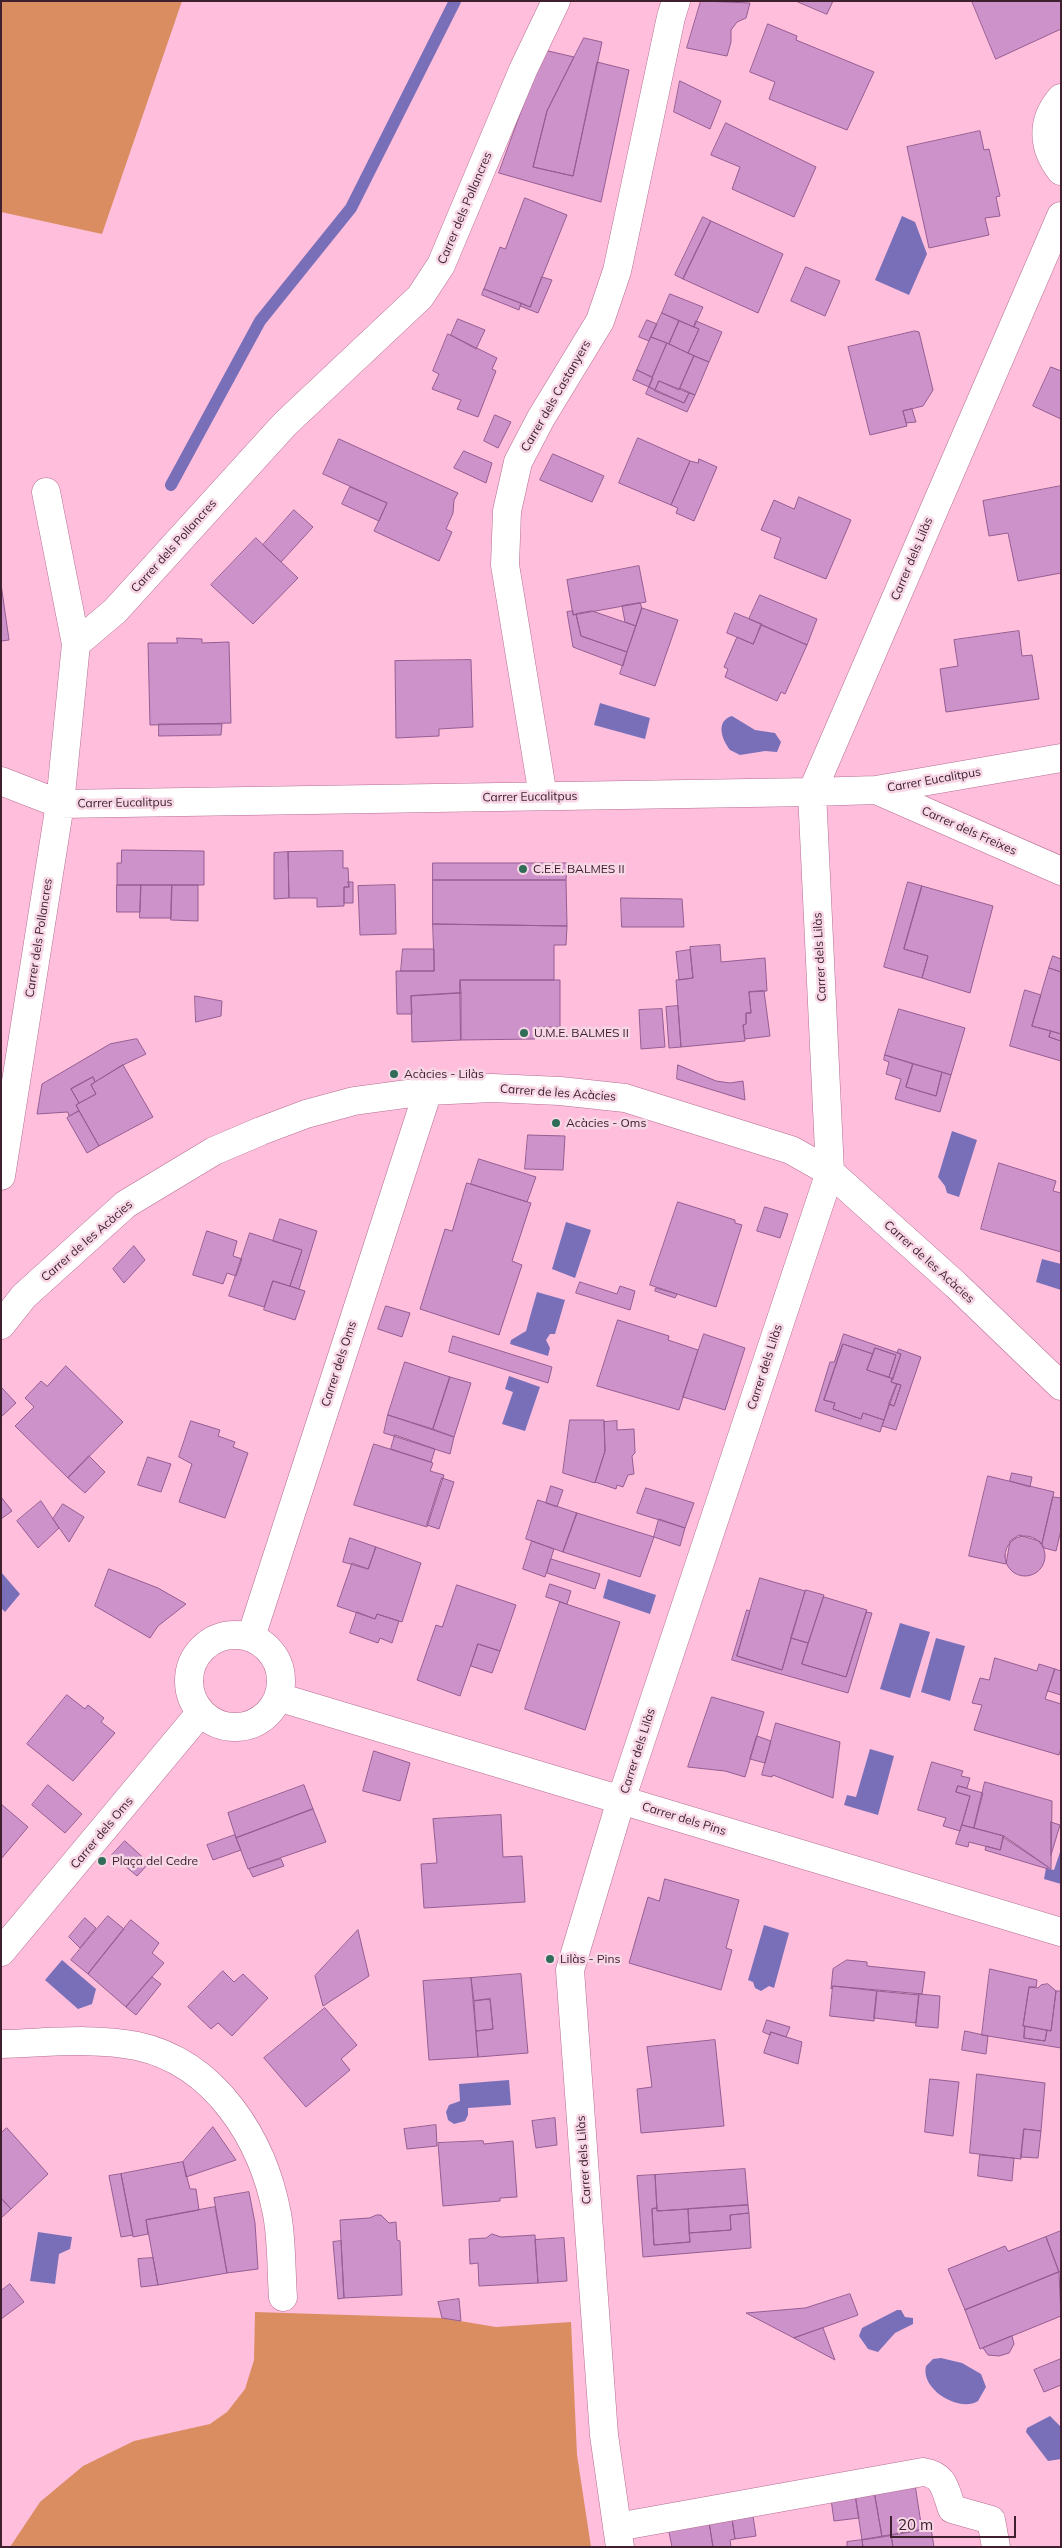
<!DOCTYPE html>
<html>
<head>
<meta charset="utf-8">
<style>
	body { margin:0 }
	#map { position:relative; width:1062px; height:2548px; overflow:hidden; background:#febedc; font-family:Mulish,sans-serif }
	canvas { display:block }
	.frame { position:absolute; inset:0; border:2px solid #3e202f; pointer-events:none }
	.scale { position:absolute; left:890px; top:2516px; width:126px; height:22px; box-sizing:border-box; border:2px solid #3e202f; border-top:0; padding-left:6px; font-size:15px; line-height:18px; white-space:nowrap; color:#3e202f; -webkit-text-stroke:4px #f7d6e5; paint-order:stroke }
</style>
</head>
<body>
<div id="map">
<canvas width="1062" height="2548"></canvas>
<div class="frame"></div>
<div class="scale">20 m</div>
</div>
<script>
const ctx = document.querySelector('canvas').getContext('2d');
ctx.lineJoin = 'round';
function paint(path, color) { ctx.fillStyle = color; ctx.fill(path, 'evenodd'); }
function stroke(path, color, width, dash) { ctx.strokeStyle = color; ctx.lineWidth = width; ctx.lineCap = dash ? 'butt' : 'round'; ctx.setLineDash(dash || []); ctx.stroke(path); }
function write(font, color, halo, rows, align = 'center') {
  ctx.font = font + ' Mulish,sans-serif'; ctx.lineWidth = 5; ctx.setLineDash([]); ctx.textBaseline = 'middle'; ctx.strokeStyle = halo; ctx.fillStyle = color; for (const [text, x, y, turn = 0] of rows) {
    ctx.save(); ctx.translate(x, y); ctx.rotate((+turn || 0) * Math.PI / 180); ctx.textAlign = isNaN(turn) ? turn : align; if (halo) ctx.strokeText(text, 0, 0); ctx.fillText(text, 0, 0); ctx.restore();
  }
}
const forest = new Path2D(`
	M1 1H182L102 234 1 212Z
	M255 2312 442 2318 496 2327 571 2322 577 2455 591 2547H10L40 2502 83 2466 134 2441 210 2424 227 2412 245 2389 254 2360Z`);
const water = new Path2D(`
	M902 216 915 222 927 254 909 295 875 280Z
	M600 703 650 718 645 739 594 725Z
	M732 716 755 730 775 733 781 742 777 752 765 751 740 755 730 750C722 740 715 721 732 716Z
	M952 1131 977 1140 959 1197 947 1193 945 1186 938 1177Z
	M566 1222 591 1230 575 1278 552 1269Z
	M1042 1259 1061 1264V1290L1036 1282Z
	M537 1292 565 1300 555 1334H550L546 1340 550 1348 548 1356 510 1344 511 1340 526 1331Z
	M509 1376 540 1387 525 1431 502 1424 513 1392 505 1389Z
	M1 1572 20 1594 5 1612 1 1608Z
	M608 1579 656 1595 650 1614 603 1598Z
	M900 1623 930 1632 910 1698 880 1689Z
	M936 1638 965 1646 950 1701 921 1692Z
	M870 1749 894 1756 878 1815 844 1805 847 1795 856 1797Z
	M1061 1849V1884L1044 1879 1046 1868 1054 1870Z
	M764 1925 789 1933 774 1988 769 1986 761 1991 755 1988 753 1982 748 1980Z
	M62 1960 96 1989 92 2004 78 2009 45 1980Z
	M509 2080 511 2105 468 2108V2115L465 2121 454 2124 448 2120 446 2112 449 2105 460 2101 459 2084Z
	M38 2232 72 2237 70 2249 59 2254 55 2284 30 2281Z
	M897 2310H901L905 2317 913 2318V2324L895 2333 878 2352 868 2349 859 2336 862 2328Z
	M941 2358 962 2363 981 2374 986 2387 978 2401C959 2413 920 2389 926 2366L933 2359Z
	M1050 2416 1061 2427V2459L1048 2461 1026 2432 1027 2428Z`);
const stream = new Path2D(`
	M171 485 260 321 351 208 455 1`);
const building = new Path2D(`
	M701 1 750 3 746 18 737 22 731 30V42L727 56 687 48Z
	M796 1H833L827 14Z
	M972 1H1061V29L996 59Z
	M768 24 797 36 796 40 874 72 847 130 769 99 775 82 750 72Z
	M584 38 602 42 573 176 533 167 547 111Z
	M544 50 574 57 547 111 533 167 573 176 597 62 629 70 601 202 499 173Z
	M680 81 721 101 710 129 674 112Z
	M726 123 816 167 794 217 732 189 740 167 711 155Z
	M980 131 984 150 989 149 1000 196 996 197 1000 216 985 218 989 235 929 248 907 147Z
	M525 198 567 215 530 307 484 289 500 247 505 249Z
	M703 217 711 221 683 279 675 275Z
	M711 221 783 254 758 313 683 279Z
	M806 267 840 281 825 316 791 301Z
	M542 277 552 280 538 313 520 306 521 303 530 307Z
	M484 289 521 303 519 310 482 295Z
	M670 294 703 307 694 327 662 313Z
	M662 313 679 321 669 344 651 337Z
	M458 319 485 330 476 349 451 335Z
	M647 320 657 324 649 341 639 337Z
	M679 321 699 329 688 353 669 344Z
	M696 321 722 332 709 362 688 353 699 329 694 327Z
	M915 331 919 332 933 390 923 406 903 411 907 426 870 435 848 347Z
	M448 334 497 358 492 369 496 371 478 417 457 409 461 400 432 389 439 374 433 371Z
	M651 337 667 343 652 377 637 370Z
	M667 343 694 356 679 390 659 381 655 390 649 387Z
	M694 356 709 362 695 395 680 388Z
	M1051 367 1061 371V419L1033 406Z
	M637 370 653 378 649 387 633 380Z
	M659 381 689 393 684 403 655 391Z
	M649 387 684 403 689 393 695 395 687 412 646 394Z
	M912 409 916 422 906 423 903 411Z
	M495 415 511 422 498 448 484 441Z
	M638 438 690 461 671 505 619 483Z
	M339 439 458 493 454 500 453 513 446 529 452 532 439 561 374 531 387 503 323 474Z
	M464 451 492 463 486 483 454 468Z
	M553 454 604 476 592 502 540 480Z
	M699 459 717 467 694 521 676 513 678 508 671 505 690 461 698 463Z
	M1061 486V573L1018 581 1008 533 989 536 983 501Z
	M350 487 387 503 379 521 342 504Z
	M799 497 851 520 826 579 774 558 781 538 761 530 774 500 794 509Z
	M294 510 313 527 281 562 263 545Z
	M256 538 298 578 253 624 211 585Z
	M639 566 646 602 573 615 567 580Z
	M1 584 9 640 1 641Z
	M760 595 817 619 807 645 749 619Z
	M640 603 642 608 636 626 625 622 622 606Z
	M642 608 678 620 655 686 620 674Z
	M573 611V615L576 614 581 636 627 652 623 666 573 647 567 612Z
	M592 611 636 626 627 652 581 636 576 614Z
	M735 613 762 624 753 644 727 633Z
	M761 625 807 645 785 694 781 692 777 701 725 677 728 669 724 667 737 637 753 644Z
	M1019 631 1022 656 1032 655 1039 699 946 712 940 669 958 666 954 640Z
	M177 638 202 639V643L229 642 231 723 150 725 148 643H177Z
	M471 660 473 727 439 729V736L396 738 395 661Z
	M159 724H222L221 735 159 736Z
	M122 850 204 851V885H117V863H121Z
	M343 851V868H348L349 887H344V906L317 907V898H289L288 852Z
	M288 852 289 898 274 899V853Z
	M433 863H567L566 880H433Z
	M433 880H566L567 926 433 924Z
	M348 882H353V903H344V887H349Z
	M908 882 922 886 904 949 928 956 922 978 884 967Z
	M117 885H141L140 912H117Z
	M141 885H172L171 918H140Z
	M172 885H198V921L171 920Z
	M395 885 396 934 360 935 358 886Z
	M922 886 993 906 970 993 922 978 928 956 904 949Z
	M621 898 682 899 684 927H622Z
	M433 924 567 926 566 945H554V980H460L461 993 411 996 412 1014H397L396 971H434Z
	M720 945 721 962 765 958 767 991 749 992 751 1013H746V1024L743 1025 745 1041 681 1047 676 980 693 978 690 947Z
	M403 949H434V971H401Z
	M690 950 693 978 679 980 676 952Z
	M1053 956 1061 959V972L1049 968Z
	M1049 968 1061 972V1034L1032 1026Z
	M460 980H560V1027H535V1039L461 1040Z
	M1025 990 1041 995 1032 1026 1051 1031 1049 1037 1061 1041V1061L1010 1046Z
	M764 991 770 1036 745 1039 743 1025 746 1024V1013H751L749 992Z
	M461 993V1040L412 1042 411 996Z
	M195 996 222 1001 221 1016 196 1022Z
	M678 1006 681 1047 669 1048 666 1007Z
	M662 1009 665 1047 641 1049 639 1010Z
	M899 1009 965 1028 951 1075 885 1055Z
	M1051 1031 1061 1034V1041L1049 1037Z
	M137 1039 146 1054 123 1065 95 1082 93 1077 71 1089 79 1103 76 1105 79 1111 69 1116 68 1112 37 1114 42 1084 110 1044Z
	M885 1055 913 1064 906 1087 936 1096 942 1072 951 1075 940 1112 895 1099 901 1079 886 1074 889 1062 884 1060Z
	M913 1064 942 1072 936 1096 906 1087Z
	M123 1065 153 1117 99 1146 76 1105 96 1094 91 1085Z
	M678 1065 716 1081 730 1083 743 1081 745 1100 677 1079Z
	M93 1077 95 1082 91 1085 96 1094 79 1103 71 1089Z
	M79 1111 99 1146 87 1153 67 1118Z
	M528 1135 565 1136 563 1170 525 1169Z
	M479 1159 536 1177 527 1202 471 1184Z
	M999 1163 1056 1181 1053 1191 1061 1193V1252L981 1229Z
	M467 1183 531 1203 512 1261 522 1265 499 1335 420 1309 445 1229 452 1231Z
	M678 1202 735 1220V1223L742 1225 716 1307 650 1285Z
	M765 1207 788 1214 780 1238 757 1231Z
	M280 1219 317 1231 299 1289 290 1286 302 1250 273 1241Z
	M207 1231 237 1241 233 1256 242 1259 236 1276 227 1273 223 1284 193 1275Z
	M250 1233 302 1250 290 1286 273 1281 264 1307 229 1296Z
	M134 1246 145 1260 124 1283 113 1269Z
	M273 1281 305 1291 295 1320 264 1310Z
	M580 1282 617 1294 620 1286 635 1291 630 1310 576 1293Z
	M656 1288 677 1294 675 1298 655 1291Z
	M386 1306 410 1313 402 1337 378 1329Z
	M618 1320 669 1336 668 1340 698 1350 679 1410 597 1386Z
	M704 1334 745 1348 725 1410 683 1397Z
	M844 1334 901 1354 893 1379 889 1377 896 1355 875 1348 873 1354 843 1344 824 1400 835 1403 833 1409 861 1419 863 1413 884 1420 880 1432 815 1411 830 1362H834Z
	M453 1336 552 1367 548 1383 449 1352Z
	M843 1344 873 1354 867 1370 893 1379 891 1382 897 1384 884 1420 863 1413 861 1419 833 1409 835 1403 824 1400Z
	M875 1348 896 1355 889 1377 867 1370Z
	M899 1349 921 1357 896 1430 882 1426 889 1404 894 1406 901 1385 891 1382 901 1354 897 1353Z
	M405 1362 450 1377 433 1429 388 1415Z
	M66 1366 123 1422 68 1478 15 1426 34 1407 25 1398 41 1381 47 1386Z
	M450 1377 471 1383 454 1437 433 1429Z
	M897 1384 901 1385 894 1406 889 1404Z
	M1 1387 16 1403 1 1417Z
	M388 1415 454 1437 450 1454 384 1433Z
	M570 1420H604L605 1451 595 1483 563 1473Z
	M191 1421 220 1430 218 1436 235 1442 233 1447 248 1453 225 1518 179 1502 192 1464 179 1457Z
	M617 1421V1430L634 1429 635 1453 632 1456 634 1474 628 1475 623 1487 617 1485 616 1489 595 1482 605 1451 604 1422Z
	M395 1435 435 1449 431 1462 391 1449Z
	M374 1444 433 1463 430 1471 444 1475 427 1527 354 1505Z
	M89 1456 105 1472 85 1493 68 1478Z
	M148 1457 171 1464 161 1492 138 1485Z
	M1012 1473 1032 1477 1030 1487 1010 1481Z
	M988 1476 1054 1492 1042 1544 1039 1541 1019 1535 1010 1541 1006 1564 969 1556Z
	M442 1478 454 1482 439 1529 427 1525Z
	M551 1486 563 1490 557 1507 546 1503Z
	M646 1488 694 1503 685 1528 637 1513Z
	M1 1497 12 1511 1 1519Z
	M1053 1497 1061 1498V1530L1056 1551 1044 1548 1042 1544Z
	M538 1500 577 1513 563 1552 526 1539Z
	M41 1501 59 1528 38 1548 17 1521Z
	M63 1504 84 1517 69 1542 53 1519Z
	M577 1513 654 1537 640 1577 563 1552Z
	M659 1519 685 1528 680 1546 654 1537Z
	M1005 1556a20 20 0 1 1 40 0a20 20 0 1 1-40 0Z
	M350 1538 376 1547 368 1569 343 1562Z
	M532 1541 554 1549 545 1577 523 1569Z
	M376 1547 421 1563 402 1622 377 1614 375 1619 337 1606 352 1563 368 1569Z
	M551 1559 600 1574 595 1589 547 1573Z
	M109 1569 158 1588 186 1604 158 1626 150 1638 95 1606Z
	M760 1578 805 1591 782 1670 737 1656Z
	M550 1584 571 1591 567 1604 546 1597Z
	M457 1585 516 1605 500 1651 478 1644 460 1696 417 1680 436 1625 442 1627Z
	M806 1590 824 1595 808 1643 791 1638Z
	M824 1597 867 1610 846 1677 802 1664Z
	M560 1602 620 1622 585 1730 525 1709Z
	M747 1610 750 1611 737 1656 782 1670 791 1638 808 1643 802 1664 846 1677 866 1612 872 1613 848 1693 732 1660Z
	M357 1612 375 1619 377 1614 399 1621 392 1643 380 1638 378 1643 350 1633Z
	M478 1644 500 1651 492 1673 471 1666Z
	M995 1658 1037 1671 1039 1664 1055 1669 1045 1699 1061 1704V1748L1059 1755 974 1730 982 1705 972 1703 980 1678 989 1680Z
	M1055 1669 1061 1671V1695L1048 1691Z
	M67 1695 85 1709 88 1705 104 1718 101 1722 115 1733 73 1781 27 1744Z
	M712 1697 764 1712 745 1777 725 1771 688 1767Z
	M776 1723 840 1742 833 1798 773 1775 772 1777 762 1775Z
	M757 1736 771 1741 765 1763 750 1759Z
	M374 1751 410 1763 400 1801 363 1791Z
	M932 1762 963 1771 961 1776 970 1778 967 1788 958 1786 956 1792 970 1796 960 1831 943 1826 946 1818 918 1810Z
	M985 1782 1052 1801 1051 1869 1004 1836 974 1828Z
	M48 1785 82 1814 65 1833 32 1805Z
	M304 1785 313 1809 236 1838 228 1813Z
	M958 1786 983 1793 974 1828 962 1825 970 1796 956 1792Z
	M1 1804 28 1827 1 1859Z
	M313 1809 326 1842 248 1869 236 1838Z
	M501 1815 503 1857 522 1856 525 1902 424 1908 421 1864 437 1863 433 1819Z
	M1051 1822 1060 1825 1051 1855Z
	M962 1825 1004 1836 1000 1850 969 1842 968 1847 956 1844Z
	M235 1835 241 1850 213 1860 207 1845Z
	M1003 1837 1048 1867V1869L985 1850 986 1846 1000 1850Z
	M125 1841 149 1863 137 1876 112 1855Z
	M281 1859 284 1866 253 1877 249 1869Z
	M665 1879 739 1900 726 1948 732 1950 721 1990 629 1963 648 1897 659 1901Z
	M108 1916 124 1929 88 1974 71 1960Z
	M85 1918 96 1928 80 1948 69 1937Z
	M131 1920 159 1943 152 1953 164 1963 126 2007 88 1974Z
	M358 1930 369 1976 323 2006 315 1976Z
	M847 1960 867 1962V1966L925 1972 922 1994 833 1986 831 1989 833 1969Z
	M990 1969 1037 1980 1036 1987H1029L1023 2026H1025L1024 2038 1045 2041 1047 2030 1051 2031 1056 1991H1061V2048L982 2035Z
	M223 1971 234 1982 243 1974 268 1998 232 2036 218 2023 211 2029 188 2007Z
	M521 1974 528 2053 478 2057 476 2031 493 2029 490 1999 474 2001 471 1978Z
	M152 1977 161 1984 136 2015 126 2007Z
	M471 1978 478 2057 429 2060 423 1981Z
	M1048 1984 1056 1991 1051 2031 1023 2026 1029 1987 1038 1988 1041 1985Z
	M833 1986 877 1991 874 2021 830 2016Z
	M877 1991 919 1995 916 2023 874 2018Z
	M919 1994 940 1996 938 2028 916 2026Z
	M490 1999 493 2029 476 2031 474 2001Z
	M325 2008 357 2045 341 2059 350 2070 306 2107 264 2058Z
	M767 2020 790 2027 786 2037 771 2032 770 2035 763 2032Z
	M1025 2026 1047 2030 1045 2041 1024 2038Z
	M965 2031 988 2036 986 2054 962 2050Z
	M771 2032 802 2042 798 2064 764 2053Z
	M715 2040 724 2126 641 2133 637 2089 652 2087 647 2047Z
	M977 2074 1045 2083 1041 2131 1024 2129 1021 2159 970 2153Z
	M930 2079 959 2082 953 2136 925 2132Z
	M555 2118 557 2145 536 2148 532 2121Z
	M436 2125 437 2146 407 2149 404 2129Z
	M213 2127 236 2160 186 2177 183 2162Z
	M7 2128 48 2174 11 2209 1 2198V2133Z
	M1024 2129 1041 2131 1038 2158 1021 2157Z
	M483 2141 484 2144 513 2141 517 2197 500 2198V2201L443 2206 438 2143Z
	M980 2155 1014 2158 1012 2181 978 2176Z
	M183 2162 190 2189H196L199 2210 146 2220 148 2234 133 2237 121 2174Z
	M745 2169 748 2205 657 2211 655 2175Z
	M121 2174 133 2235 121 2237 109 2176Z
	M655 2175 657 2208 652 2209 654 2245 690 2242 689 2233 731 2230 730 2215 749 2213 751 2248 643 2257 637 2176Z
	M249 2192 255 2223 258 2269 227 2273 214 2198Z
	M1 2198 11 2209 1 2218Z
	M748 2205 749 2213 730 2215 731 2230 689 2233 688 2209Z
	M215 2207 227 2273 158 2285 146 2220Z
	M657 2208V2211L688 2209 690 2242 654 2245 652 2209Z
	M377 2215H381L389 2223 396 2222 397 2240 400 2241 402 2295 344 2298 340 2220 369 2218Z
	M1061 2231V2271L1059 2272 1046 2237Z
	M492 2234 501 2237 535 2235 538 2283 479 2286 478 2263 470 2264 469 2239 486 2238Z
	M1046 2237 1059 2272 965 2310 948 2269 1005 2246 1008 2251Z
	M564 2238 567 2281 538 2283 535 2240Z
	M341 2241 344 2298 338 2299 333 2242Z
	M153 2258 158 2285 141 2287 138 2259Z
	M1059 2272 1061 2316 980 2349 965 2310Z
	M10 2284 24 2302 1 2319V2291Z
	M850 2294 858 2315 794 2338 746 2313 805 2308Z
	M459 2299 461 2321 442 2318 438 2302Z
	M823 2328 835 2360 794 2338Z
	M1012 2336 1014 2344 1009 2353 999 2356 988 2355 983 2348Z
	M1061 2359V2385L1044 2392 1034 2370Z
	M914 2478 922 2530 882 2537 873 2485Z
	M873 2485 882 2537 862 2540 854 2488Z
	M854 2488 859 2518 834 2521 830 2492Z
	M752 2509 756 2536 735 2539 731 2512Z
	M731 2512 735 2539 730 2540 731 2547H713L708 2516Z
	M708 2516 713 2547H672L667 2522Z
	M931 2528 934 2547H893L891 2535Z
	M891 2535 893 2547H863L862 2540Z
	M862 2540 863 2547H847V2542Z`);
const minor = new Path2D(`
	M1061 98C1041 121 1042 147 1061 171
	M46 492 76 644
	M1 781 60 804 812 792 876 790 1061 758
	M876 790 1061 871
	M543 796 505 565 507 511 518 462 541 418 600 321 617 271 671 17 676 1
	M1 1176 60 804 76 644 115 611 285 424 420 297 441 265 523 70 556 1
	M1 1325 24 1296 126 1204 214 1151 261 1131 306 1114 354 1101 428 1091 492 1088 560 1091 625 1098 791 1150 830 1172 956 1285 1061 1386
	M189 1681a46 46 0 1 1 92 0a46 46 0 1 1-92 0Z
	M251 1637 428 1091
	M278 1697 1061 1932
	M1 1952 201 1712
	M1 2044C46 2043 93 2037 137 2046 216 2063 263 2140 277 2214 282 2240 281 2270 283 2297
	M617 2527 923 2472C945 2475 945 2490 952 2509L991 2520 996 2547
	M620 2547 604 2435 570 1970 621 1800 830 1172 812 792 1061 216`);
const markers = [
	[523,869,5,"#306d58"],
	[524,1033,5,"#306d58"],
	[394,1074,5,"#306d58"],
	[556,1123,5,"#306d58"],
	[102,1861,5,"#306d58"],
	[550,1959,5,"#306d58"]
];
const streetNames = [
	["Carrer dels Pollancres",465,208,-67],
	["Carrer dels Castanyers",556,396,-60],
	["Carrer dels Pollancres",174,546,-48],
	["Carrer dels Lilàs",912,559,-67],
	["Carrer Eucalitpus",934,780,-10],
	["Carrer Eucalitpus",530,797,-1],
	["Carrer Eucalitpus",125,803,-1],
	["Carrer dels Freixes",969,831,24],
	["Carrer dels Pollancres",39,938,-81],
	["Carrer dels Lilàs",820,957,-93],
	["Carrer de les Acàcies",558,1093,4],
	["Carrer de les Acàcies",87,1241,-41],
	["Carrer de les Acàcies",929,1262,42],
	["Carrer dels Oms",339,1364,-72],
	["Carrer dels Lilàs",765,1367,-72],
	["Carrer dels Lilàs",638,1751,-72],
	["Carrer dels Pins",684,1819,17],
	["Carrer dels Oms",102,1833,-50],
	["Carrer dels Lilàs",584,2160,-94]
];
const poiNames = [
	["C.E.E. BALMES II",533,869],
	["U.M.E. BALMES II",534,1033],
	["Acàcies - Lilàs",404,1074],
	["Acàcies - Oms",566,1123],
	["Plaça del Cedre",112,1861],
	["Lilàs - Pins",560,1959]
];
paint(forest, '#db8d62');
paint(water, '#796fb9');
stroke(stream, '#796fb9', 12);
paint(building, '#ce92cb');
stroke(building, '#955d92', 1);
stroke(minor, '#b66d92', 29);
stroke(minor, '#fff', 28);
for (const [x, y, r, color] of markers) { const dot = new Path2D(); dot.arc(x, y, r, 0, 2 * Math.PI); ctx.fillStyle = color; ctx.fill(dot); stroke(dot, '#f7d6e5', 2); }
write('12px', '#3e202f', '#f7d6e5', streetNames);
write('12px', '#3e202f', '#f7d6e5', poiNames, 'left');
</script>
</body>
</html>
